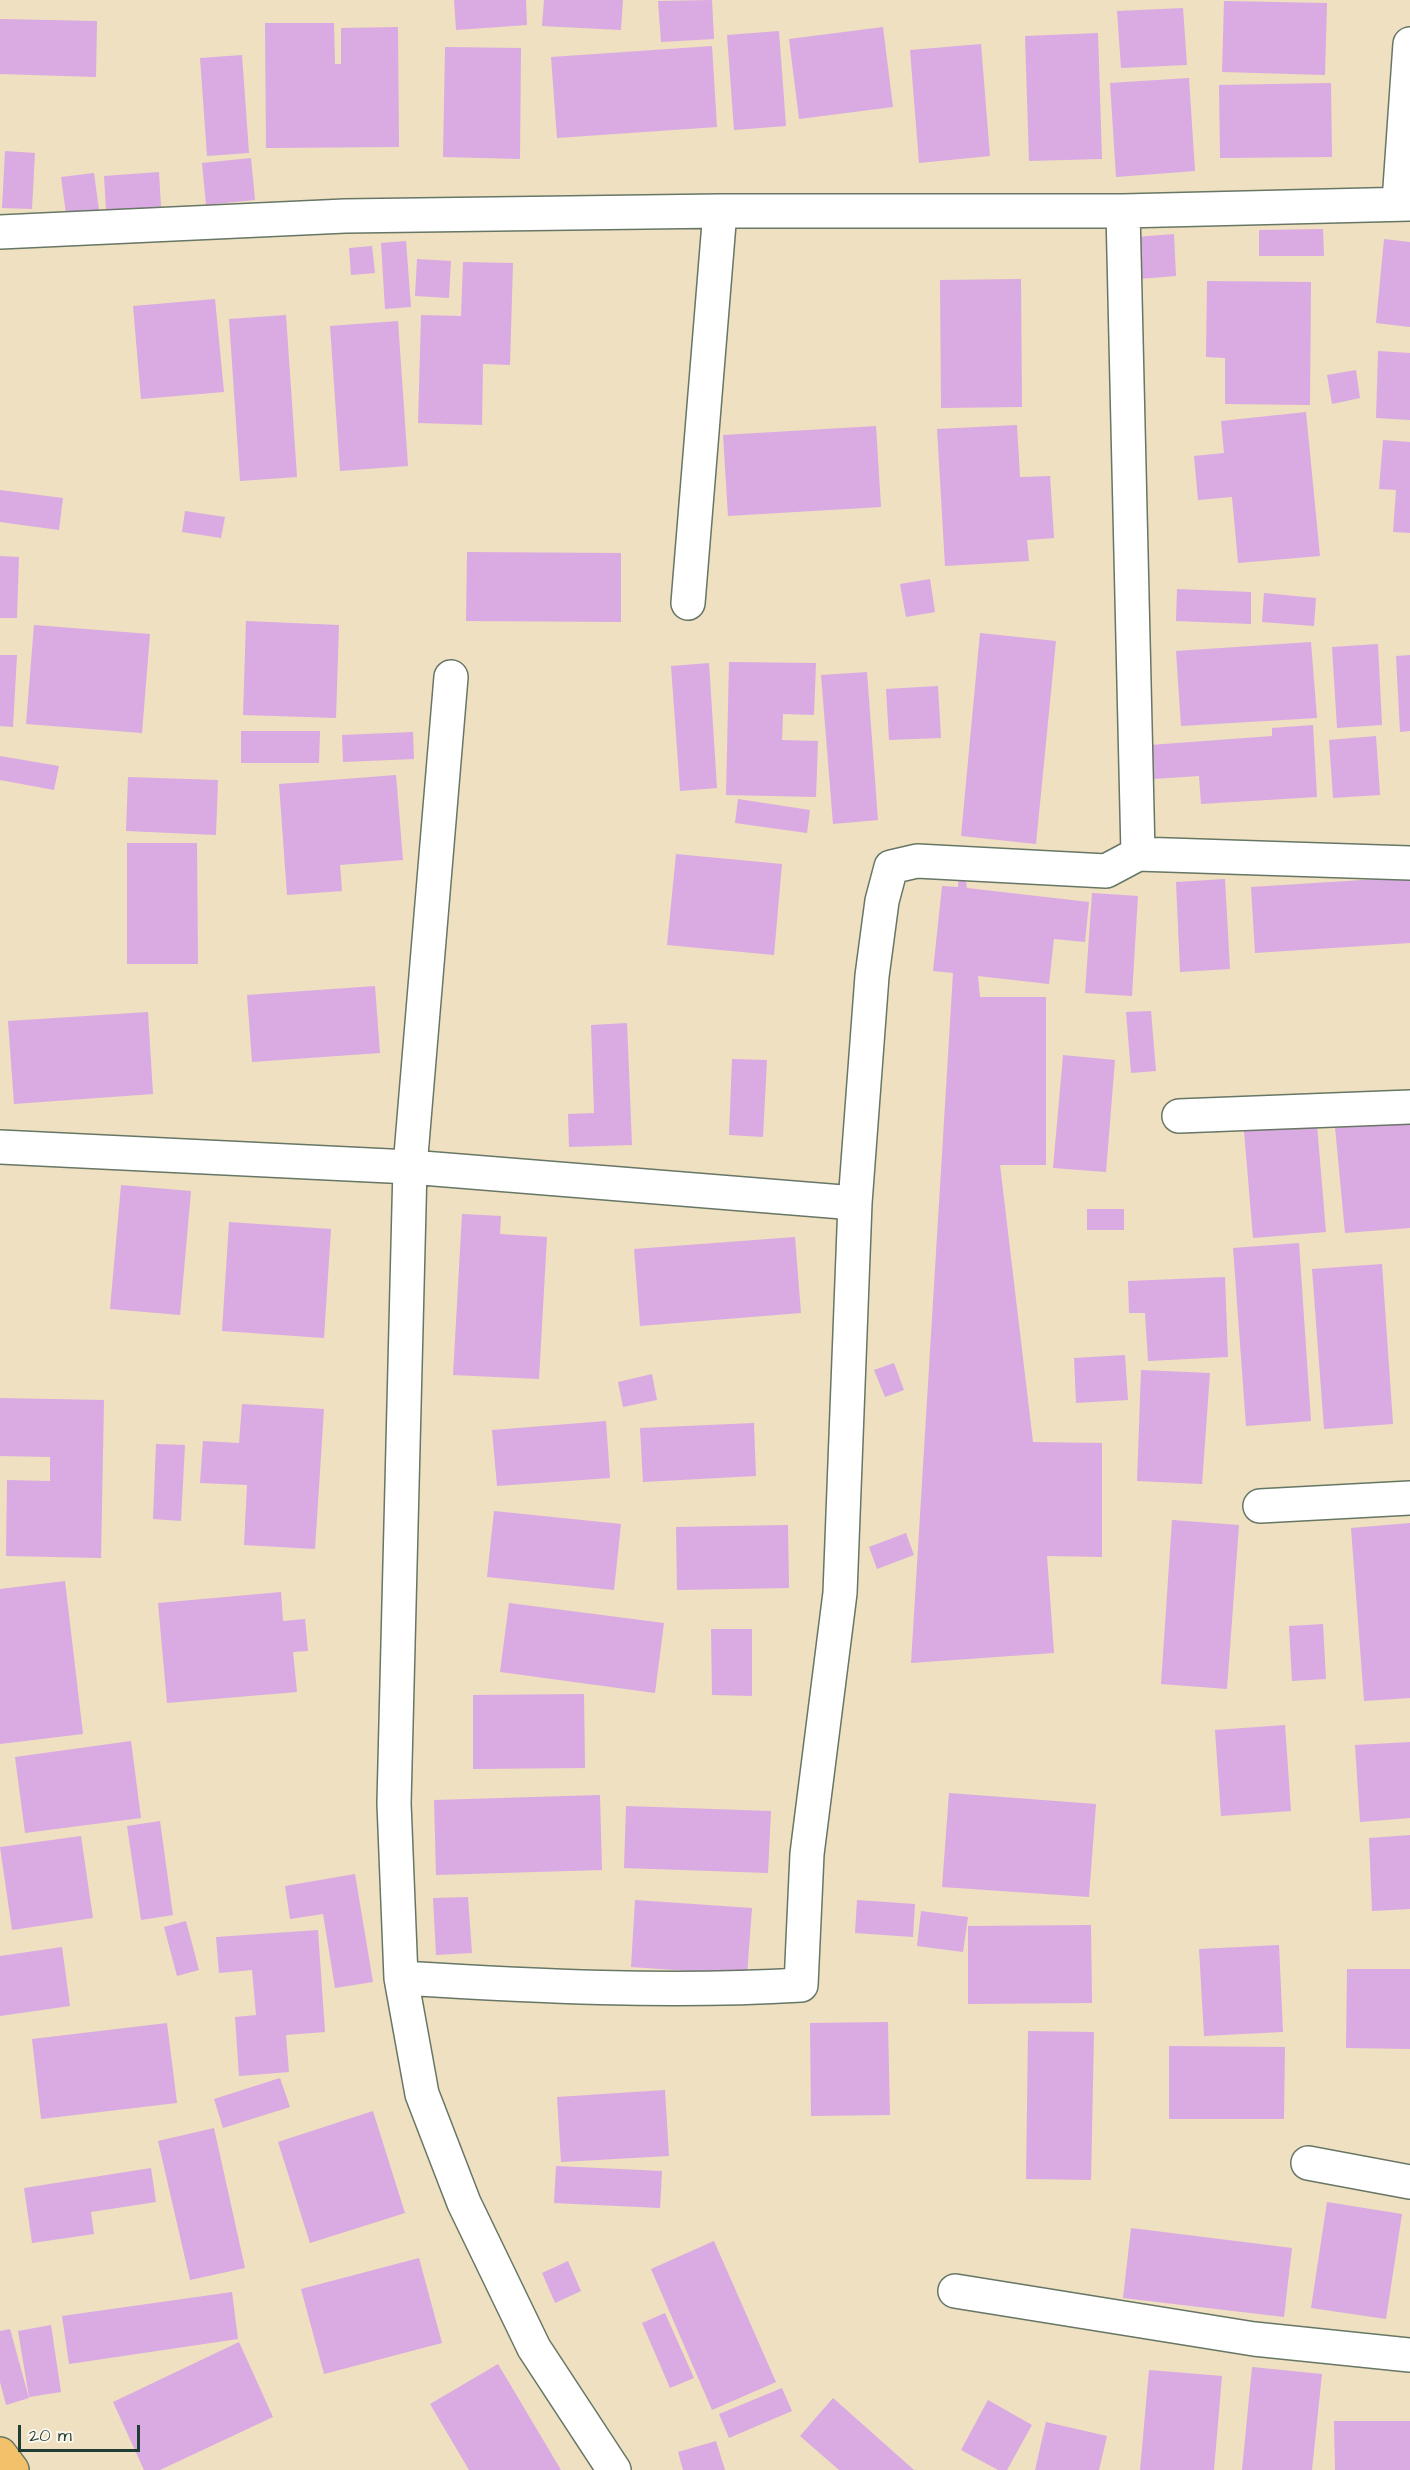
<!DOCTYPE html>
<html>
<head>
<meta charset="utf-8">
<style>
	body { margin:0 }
	#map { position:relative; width:1410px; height:2470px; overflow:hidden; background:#eee0c0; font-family:"Architects Daughter",sans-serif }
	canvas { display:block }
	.scale { position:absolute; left:18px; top:2425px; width:122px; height:27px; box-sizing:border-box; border:3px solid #1f3d34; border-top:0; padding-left:8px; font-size:18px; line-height:21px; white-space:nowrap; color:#1f3d34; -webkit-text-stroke:4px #fbf7ec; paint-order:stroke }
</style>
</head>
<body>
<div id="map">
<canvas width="1410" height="2470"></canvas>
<div class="scale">20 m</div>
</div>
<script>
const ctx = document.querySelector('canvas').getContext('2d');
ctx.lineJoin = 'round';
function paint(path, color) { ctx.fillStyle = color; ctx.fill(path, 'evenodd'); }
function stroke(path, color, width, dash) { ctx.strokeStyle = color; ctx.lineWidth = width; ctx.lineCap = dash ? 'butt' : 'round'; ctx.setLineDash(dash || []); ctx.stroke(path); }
const building = new Path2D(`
	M454 0H526L527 25 456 30Z
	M544 0H623L621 30 542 26Z
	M712 0 714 39 661 42 658 1Z
	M1224 1 1327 3 1325 75 1222 72Z
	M1183 8 1187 65 1121 68 1117 11Z
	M0 19 97 21 96 77 0 74Z
	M265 23H334L335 64H341V28L398 27 399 147 266 148Z
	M883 27 893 107 799 119 789 39Z
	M779 31 786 126 734 130 727 35Z
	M1098 33 1102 159 1029 161 1025 36Z
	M981 44 990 156 919 163 910 50Z
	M712 46 717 127 557 138 551 57Z
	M445 47 521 48 520 159 443 157Z
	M242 55 249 153 207 156 200 58Z
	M1189 78 1195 171 1116 177 1110 83Z
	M1331 83 1332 157 1220 158 1219 85Z
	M5 151 35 153 32 209 2 208Z
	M251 158 255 200 206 205 202 163Z
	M159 172 161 207 106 210 104 176Z
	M94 173 99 210 66 214 61 177Z
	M1323 229 1324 256H1259V230Z
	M1174 234 1176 276 1139 279 1136 237Z
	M1384 239 1410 242V327L1376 323Z
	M406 241 411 307 385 309 381 243Z
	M372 246 375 273 351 275 349 248Z
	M417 259 451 261 449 298 415 296Z
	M463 262 513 263 510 365 483 364 482 425 418 423 421 315 461 316Z
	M1021 279 1022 407 941 408 940 280Z
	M1207 281 1311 282 1310 405 1225 404V358L1206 357Z
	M215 299 224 392 141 399 133 306Z
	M286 315 297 477 240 481 229 319Z
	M398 321 408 466 340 471 330 326Z
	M1378 351 1410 353V420L1376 418Z
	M1356 370 1360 398 1332 404 1327 375Z
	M1306 412 1320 556 1238 563 1232 497 1198 500 1194 456 1224 453 1221 421Z
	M1017 425 1020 477 1050 476 1054 538 1027 540 1029 561 945 566 937 429Z
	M876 426 881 507 728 516 723 435Z
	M1383 440 1410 442V533L1393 532 1396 490 1379 489Z
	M0 490 63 498 59 530 0 522Z
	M185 511 225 517 221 538 182 532Z
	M467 552 621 553V622L466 621Z
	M0 556 19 557 17 618H0Z
	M930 579 935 612 906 617 900 584Z
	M1177 589 1251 592V624L1176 621Z
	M1264 593 1316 598 1314 626 1262 622Z
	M246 621 339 625 336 718 243 715Z
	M34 625 150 634 142 733 26 724Z
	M980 633 1056 641 1036 844 961 836Z
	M1311 642 1317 718 1181 726 1176 651Z
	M1378 644 1382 725 1337 728 1332 647Z
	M0 655H17L13 727 0 726Z
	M1410 655V731L1400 732 1396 656Z
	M729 662 816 663 814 715 783 714 782 740 818 741 816 797 726 795Z
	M709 663 717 788 680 791 671 666Z
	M867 672 878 820 833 824 821 675Z
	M938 686 941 738 889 740 886 689Z
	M1313 725 1317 797 1201 804 1199 776 1153 779 1150 745 1272 736V728Z
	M241 731H320L319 763H241Z
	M413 732 414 759 343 762 342 735Z
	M1376 736 1380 795 1333 798 1329 740Z
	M0 756 59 766 54 790 0 780Z
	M396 775 403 860 340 865 342 891 287 895 279 784Z
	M128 777 218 780 216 835 126 831Z
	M738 799 810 810 807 833 735 823Z
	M127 843H197L198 964H127Z
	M961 843 967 888 1089 902 1085 942 1054 939 1049 984 978 976 980 997H1046V1165H1000L1033 1442 1102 1443V1557L1047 1556 1054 1653 911 1663 953 973 933 971 942 886 958 887Z
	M676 854 782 864 774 955 667 945Z
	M1410 877V943L1255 953 1251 887Z
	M1225 879 1230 969 1180 972 1176 882Z
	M1092 893 1138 896 1132 996 1085 993Z
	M375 986 380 1053 252 1062 247 995Z
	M1151 1011 1156 1071 1131 1073 1126 1012Z
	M148 1012 153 1094 14 1104 8 1021Z
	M627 1023 632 1145 569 1147 568 1114 594 1113 591 1025Z
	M1063 1055 1115 1060 1106 1172 1053 1168Z
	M732 1059 767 1060 763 1137 729 1135Z
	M1410 1119V1228L1345 1233 1335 1127Z
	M1317 1125 1326 1232 1253 1238 1244 1131Z
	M121 1185 191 1191 180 1315 110 1309Z
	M1087 1209H1124V1230H1087Z
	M462 1214 501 1216 500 1234 547 1237 539 1379 453 1375Z
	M229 1222 331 1229 324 1338 222 1331Z
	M795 1237 801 1313 640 1326 634 1249Z
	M1299 1243 1311 1421 1246 1426 1233 1248Z
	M1382 1264 1393 1424 1324 1429 1312 1269Z
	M1225 1277 1228 1357 1148 1361 1145 1313H1129L1128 1281Z
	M1125 1355 1128 1400 1076 1403 1074 1358Z
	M894 1363 904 1390 885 1397 874 1370Z
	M1141 1370 1210 1373 1202 1484 1137 1481Z
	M652 1374 657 1400 623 1407 618 1382Z
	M0 1398 104 1400 101 1558 6 1556 7 1480 50 1481V1457L0 1456Z
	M242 1404 324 1409 315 1549 244 1545 247 1485 200 1483 203 1441 239 1443Z
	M606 1421 610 1478 497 1486 492 1430Z
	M754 1423 756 1476 643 1482 640 1428Z
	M156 1444 185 1445 181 1521 153 1519Z
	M494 1511 621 1524 614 1590 487 1577Z
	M1172 1520 1239 1525 1227 1689 1161 1684Z
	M1410 1523V1698L1364 1701 1351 1528Z
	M788 1525 789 1588 677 1590 676 1527Z
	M906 1533 914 1555 877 1569 869 1547Z
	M65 1581 83 1734 0 1744V1589Z
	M281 1592 283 1621 305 1619 308 1651 293 1652 297 1692 167 1703 158 1603Z
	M509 1603 664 1623 655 1693 500 1672Z
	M1323 1624 1326 1679 1292 1681 1289 1626Z
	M711 1629H752V1696L712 1695Z
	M584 1694 585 1768 473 1769V1695Z
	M1285 1725 1291 1811 1221 1816 1215 1730Z
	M131 1741 141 1818 25 1833 15 1757Z
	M1410 1742V1818L1360 1822 1355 1745Z
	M949 1793 1096 1804 1089 1897 942 1887Z
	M600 1795 602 1870 436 1875 434 1800Z
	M626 1806 771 1811 768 1873 624 1868Z
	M160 1821 173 1915 141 1920 127 1826Z
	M1410 1835V1909L1372 1911 1369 1838Z
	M81 1836 93 1918 12 1930 0 1847Z
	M355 1874 373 1982 335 1988 323 1914 290 1919 285 1886Z
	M468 1897 472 1953 436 1955 433 1898Z
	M635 1900 752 1908 747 1975 631 1967Z
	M857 1900 915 1904 913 1937 855 1933Z
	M921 1911 968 1917 963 1952 917 1946Z
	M186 1921 199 1970 177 1976 164 1927Z
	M1091 1925 1092 2003 968 2004V1926Z
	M318 1930 325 2032 286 2035 289 2072 239 2076 235 2017 256 2015 252 1970 219 1973 216 1937Z
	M1279 1945 1283 2032 1204 2036 1199 1949Z
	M62 1947 70 2006 0 2016V1956Z
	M1347 1969H1410V2049L1346 2048Z
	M888 2022 890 2115 811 2116 810 2023Z
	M167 2023 177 2103 41 2119 32 2039Z
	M1028 2031 1094 2032 1091 2180 1026 2179Z
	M1169 2046 1285 2047 1284 2119H1169Z
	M280 2078 290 2107 223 2128 214 2099Z
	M665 2090 669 2156 561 2162 557 2097Z
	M373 2111 405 2213 310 2243 278 2142Z
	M214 2128 245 2268 190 2280 158 2141Z
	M556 2166 662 2171 660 2208 554 2203Z
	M151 2168 156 2202 91 2212 94 2234 32 2243 24 2188Z
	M1327 2202 1402 2214 1386 2319 1311 2308Z
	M1131 2228 1292 2248 1284 2317 1123 2298Z
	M714 2241 776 2382 712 2410 651 2269Z
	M419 2258 442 2343 324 2374 301 2289Z
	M568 2261 581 2291 555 2303 542 2273Z
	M232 2292 238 2339 69 2364 62 2316Z
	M665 2313 694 2378 670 2388 642 2323Z
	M51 2325 61 2392 29 2397 18 2331Z
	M10 2329 29 2398 6 2405 0 2382V2331Z
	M239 2342 273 2417 160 2470H144L113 2402Z
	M498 2364 561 2470H469L430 2404Z
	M1252 2367 1322 2374 1312 2470H1242Z
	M1149 2370 1222 2376 1214 2470H1140Z
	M782 2388 792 2411 729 2438 719 2414Z
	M833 2398 914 2470H839L800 2436Z
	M988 2400 1032 2425 1007 2470H998L961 2450Z
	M1334 2421H1410V2470H1335Z
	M1046 2422 1107 2436 1099 2470H1035Z
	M716 2441 725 2470H683L678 2452Z`);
const street = new Path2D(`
	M1399 202 1410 44
	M1123 211 1138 854
	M0 232 345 216 720 211H1123L1410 204
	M688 603 720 211
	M451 677 410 1167 394 1803 401 1978 422 2094 464 2203 534 2348 614 2470
	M1179 1116 1410 1107
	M0 1147 410 1167 855 1203
	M1260 1506 1410 1498
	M401 1978C535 1986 667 1993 801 1985L807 1854 840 1593 855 1203 872 976 882 901 891 867 917 861 1106 871 1138 854 1410 863
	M1308 2163 1410 2182
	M955 2291 1254 2339 1410 2355`);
const primary = new Path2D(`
	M0 2454 12 2470`);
paint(building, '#daaae2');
stroke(street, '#677665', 36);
stroke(primary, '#677665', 36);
stroke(street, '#fff', 33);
stroke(primary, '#f2c26a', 33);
</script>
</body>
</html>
